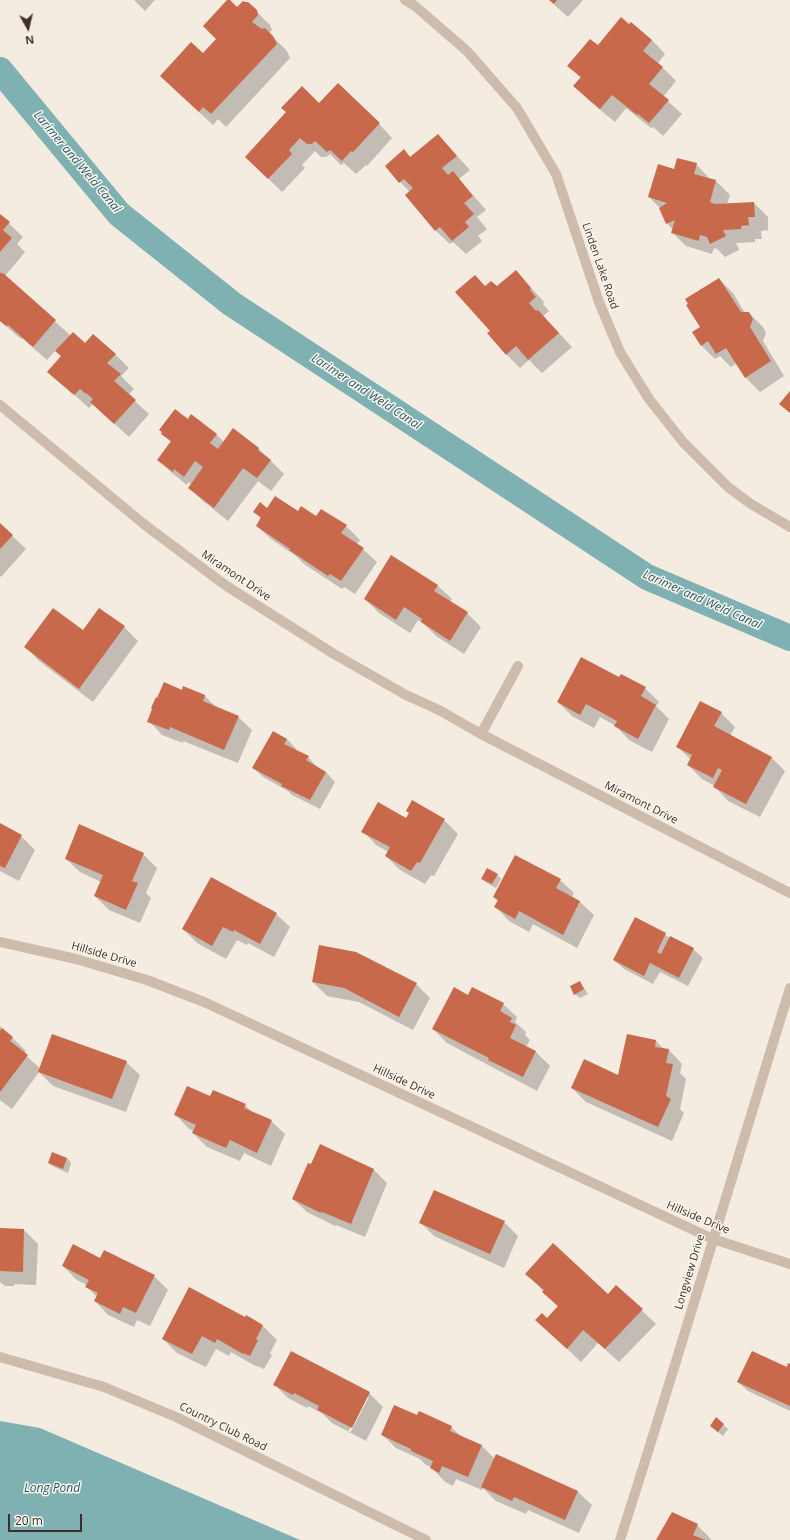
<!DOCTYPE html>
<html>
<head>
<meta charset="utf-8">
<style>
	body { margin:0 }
	#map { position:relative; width:790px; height:1540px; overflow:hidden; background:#f4ebe1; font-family:"Open Sans",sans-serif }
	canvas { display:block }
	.north { position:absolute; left:8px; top:8px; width:40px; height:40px; -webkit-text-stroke:3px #fbf5ee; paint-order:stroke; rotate:172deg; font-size:11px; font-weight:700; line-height:16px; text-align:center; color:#3b302b }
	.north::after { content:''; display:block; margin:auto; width:14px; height:18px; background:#3b302b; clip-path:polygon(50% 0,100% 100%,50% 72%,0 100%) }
	.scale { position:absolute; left:8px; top:1514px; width:74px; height:18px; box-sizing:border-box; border:2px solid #3b302b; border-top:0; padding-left:5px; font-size:12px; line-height:14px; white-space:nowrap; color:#3b302b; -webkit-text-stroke:3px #fbf5ee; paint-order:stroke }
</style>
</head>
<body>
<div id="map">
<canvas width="790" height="1540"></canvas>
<div class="north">N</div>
<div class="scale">20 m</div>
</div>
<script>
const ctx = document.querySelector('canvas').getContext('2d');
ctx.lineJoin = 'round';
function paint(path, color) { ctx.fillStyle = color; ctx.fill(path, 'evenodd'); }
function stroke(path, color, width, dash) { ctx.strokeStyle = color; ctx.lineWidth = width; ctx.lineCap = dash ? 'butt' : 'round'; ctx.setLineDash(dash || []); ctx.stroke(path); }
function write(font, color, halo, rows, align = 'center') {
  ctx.font = font + ' "Open Sans",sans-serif'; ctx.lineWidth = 3; ctx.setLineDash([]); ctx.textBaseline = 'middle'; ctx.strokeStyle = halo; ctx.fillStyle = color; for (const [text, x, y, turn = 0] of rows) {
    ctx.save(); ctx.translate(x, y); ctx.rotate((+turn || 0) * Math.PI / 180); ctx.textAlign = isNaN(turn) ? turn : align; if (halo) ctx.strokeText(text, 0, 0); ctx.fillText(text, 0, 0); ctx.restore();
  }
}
const water = new Path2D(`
	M0 1421 40 1428 300 1540H0Z`);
const shadow = new Path2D(`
	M134 0H155L145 11Z
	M228 0 238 8 248 3 270 25 272 30 269 33 287 51 290 58 226 127 218 119 213 125 175 90 203 54 217 39Z
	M549 0H583L568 17Z
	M652 40 665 54 658 63 676 81 663 97 682 114 663 136 653 127 651 128 626 108 615 122 588 100 575 86 581 78 568 66 598 47Z
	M319 105 379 124 392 138 367 166 366 165 356 174 344 163 341 165 330 154 326 157H321L315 151 302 165 305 168 282 192 246 157Z
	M438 135 470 170 459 179 486 210 477 217 487 229 478 236 482 241 466 254 453 242 450 244 436 231 406 195 410 192 400 182 404 151 411 158Z
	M696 164 710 179 716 181 730 195 727 204 754 203 768 217V230L761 231 762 239H755V242L736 243 739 250 725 257 717 249 714 248 712 254 686 246 672 232 673 230 667 223 660 208 649 197 674 170Z
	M0 215 23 237 17 244 25 252 5 276 71 336 85 344 115 354 129 368 121 376 134 389 128 395 149 414 129 437 93 404 89 408 49 372 62 357 56 350 47 360 22 338 21 339 0 321Z
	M516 271 544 302 543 304 549 311 543 316 572 347 542 373 529 360 520 368 506 354 491 331 486 287 497 288Z
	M719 279 733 293 745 313H749L763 327 766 333 763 341 784 376 760 392 746 378 737 363 731 367 720 356 715 359 701 345V328Z
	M188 421 216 434 224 442 233 430 259 449 284 474 271 491 258 481 228 521 203 501 189 488 191 484 188 482 187 485 172 473 158 460 171 442 162 434Z
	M267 509 298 512 346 526 360 540 357 544 377 562 355 594 344 587 342 589 304 564 296 556 271 539 257 526 261 519 254 512Z
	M0 524 26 549 1 577 0 576Z
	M392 557 438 586 452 599 450 602 467 613 481 627 464 654 436 636 425 625 418 620 410 633 379 613 365 599Z
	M100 609 124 627 138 641 93 702 39 661 26 647 83 632Z
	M619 679 645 688 659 702 656 706 669 719 652 752 629 740 616 726 600 717 594 728 572 716 558 702Z
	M184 687 205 696 217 708 238 717 252 730 238 763 183 741V743L162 735 149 721 182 691Z
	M721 713 735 727 730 736 771 757 785 771 760 817 728 801 715 787V786L702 779 688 765 691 760 678 747Z
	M273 732 287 739 296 749 295 751 308 757 317 767 326 772 335 782 320 809 292 795 288 791 263 777 253 768Z
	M406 820H444L458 834 434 876 431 875 425 884 400 870 386 856 389 852 376 845 363 831Z
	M0 825 21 836 35 850 19 881 0 871Z
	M143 854 157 868 146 893 151 898 140 923 109 910 95 896 101 882 80 872 66 859Z
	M497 874 501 879 496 888 487 883 482 879Z
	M560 880 574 893 572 897 580 902 594 915 577 948 533 924 529 932 509 921 496 907 499 902 494 897Z
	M276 914 290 927 274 957 248 943 247 945 237 940 226 959 197 943 183 929Z
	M665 934 670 939 693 949 703 958 688 986 660 972 653 984 624 969 614 960Z
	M313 982 416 984 430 998 413 1030 359 1002 327 996Z
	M580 982 588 994 580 998 575 994Z
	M468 996 503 1004 517 1017 515 1022 526 1032 525 1035 530 1040 526 1047 536 1052 550 1066 537 1091 447 1043 433 1029Z
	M0 1026 26 1051 24 1054 41 1069 126 1062 140 1075 126 1112 53 1086 39 1072 12 1109 0 1100Z
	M656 1041 664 1049 669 1050 682 1064 680 1073 686 1079 680 1109 684 1113 672 1141 586 1102 572 1088 619 1076Z
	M210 1098 245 1105 252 1112 271 1121 285 1134 271 1166 244 1153 240 1161 207 1147 193 1133 194 1131 189 1129 176 1115Z
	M67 1158 71 1163 68 1173 54 1167 49 1163Z
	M373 1169 387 1183 365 1237 336 1225 335 1226 307 1212 293 1199Z
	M420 1222H504L518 1236 504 1268 434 1236Z
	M0 1227 2 1229 24 1230 38 1244 36 1285 15 1284 14 1286H5L0 1282Z
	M104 1251 154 1276 168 1290 150 1326 137 1320 134 1327 108 1315 95 1301 97 1297 87 1287V1285L77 1280 63 1266 100 1259Z
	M527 1274 608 1295 616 1286 656 1324 619 1362 598 1343 581 1362 537 1320 547 1319 558 1307Z
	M246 1316 263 1326 277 1340 270 1353 272 1355 264 1369 257 1366V1367L231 1352 229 1356 216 1349 206 1367 177 1353 163 1339 246 1318Z
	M790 1365V1411L748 1391 738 1382 787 1368Z
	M274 1384 369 1393 383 1407 366 1441 332 1423 322 1413 308 1406 307 1408 288 1398ZM366 1397H369L350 1433 348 1432Z
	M417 1416 451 1427 462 1437 482 1446 495 1459 496 1455 578 1492 592 1505 579 1533 528 1510 526 1514 496 1501 483 1488 482 1490 456 1479 453 1486 445 1482 431 1467 426 1465 420 1459 396 1448 382 1434Z
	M716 1419 728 1429 723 1436 715 1430Z
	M697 1525 711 1539V1540H657L663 1527Z`);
const canal = new Path2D(`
	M0 70 119 214 232 304 647 577 790 638`);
const building = new Path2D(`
	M227 0H230L237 7 243 1 245 2H248L257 10 258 15 252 22 262 29 265 28 273 36 277 44 211 114 203 107 199 112 160 76 191 42 203 53 216 39 203 26Z
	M549 0H557L554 4Z
	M621 17 629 24 631 22 652 40 643 51 663 67 649 84 669 100 649 123 638 114 637 115 612 95 600 109 573 86 581 77 567 66 590 39 598 45Z
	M338 83 380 123 353 152 351 151 342 161 330 150 327 152 315 141 312 144H307L300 138 289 150 292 154 268 179 245 157 286 112 281 108 302 86 319 103Z
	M438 134 457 156 442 168 448 175 453 171 473 196 464 203 474 214 465 222 469 227 452 241 440 227 435 231 405 195 413 188 404 179 399 183 385 166 404 149 410 157Z
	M677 158 697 163 694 174 716 180 710 202 715 204 754 202 755 217H748L749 225 741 226V229L723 230 726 236 710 244 707 237 700 235 699 241 671 233 675 220 666 224 659 208 667 203 648 197 658 164 674 169Z
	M0 214 10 222 3 230 12 238 0 252Z
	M516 270 531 288 530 290 536 297 529 303 536 311 538 310 559 333 528 360 516 346 506 355 487 333 490 331 455 292 475 275 485 286 491 281 497 286Z
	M0 272 2 274 3 273 56 320 33 347 8 325 6 326 0 321Z
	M719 278 741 312H749L753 319 750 327 771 361 745 378 726 348 716 354 708 341 701 346 692 332 700 327 686 305 688 304 685 299Z
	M73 332 85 343 93 334 116 354 107 363 121 374 114 381 136 400 114 424 90 402 93 399 86 393V394L80 389 74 395 47 372 61 356 55 351Z
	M790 391V413L779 404Z
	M175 409 188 419 191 414 217 434 210 443 218 449 233 428 259 448 258 450 271 460 257 478 243 468 214 508 188 488 203 467 195 461 184 477 174 469 173 472 157 460 171 441 161 434 162 432 159 430Z
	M275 496 298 511 301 506 316 516 321 509 347 525 341 533 364 548 341 581 330 574 328 576 289 550 290 549 256 526 261 517 253 512 260 502 267 508Z
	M0 523 13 535 0 549Z
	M391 555 438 585 434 591 468 612 450 641 421 622 422 619 404 607 396 620 364 599Z
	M53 608 83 630 99 608 125 626 79 689 24 647Z
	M581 657 619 677 621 674 646 687 641 696 656 705 638 739 614 726 617 721 586 704 580 715 557 702Z
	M164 682 182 690 183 686 205 695 203 701 239 716 224 750 170 727 169 730 147 722 152 709 151 708 156 697 157 698Z
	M700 701 722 712 714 726 772 757 746 804 713 787 722 770 718 768 713 778 687 765 692 755 676 747Z
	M273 731 287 739 284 744 309 756 306 760 326 772 310 800 281 786 282 784 252 768Z
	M412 800 445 819 420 863 417 862 411 871 385 856 390 847 361 832 378 802 406 818 409 813 406 811Z
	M0 823 22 835 5 868 0 866Z
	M79 824 144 853 132 881 138 883 126 910 94 896 103 875 65 859Z
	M515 855 561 879 556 888 580 901 563 935 519 911 515 919 494 907 498 900 493 897Z
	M487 868 498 874 492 884 481 879Z
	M211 877 277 913 260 944 234 930 233 932 223 927 212 946 182 929Z
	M635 917 666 933 657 952 661 954 670 936 694 948 679 978 650 963 644 976 613 960Z
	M319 945 356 952 417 983 399 1017 344 988 312 982Z
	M580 981 584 989 574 995 570 986Z
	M454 987 468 995 472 987 504 1003 500 1011 512 1018 510 1022 516 1025 510 1038 536 1051 523 1077 488 1060 489 1058 432 1029Z
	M2 1028 13 1037 10 1041 28 1055 0 1092V1031Z
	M52 1034 127 1061 112 1099 38 1072Z
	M627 1034 656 1040 655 1047 669 1049 666 1063 673 1064 666 1096 671 1099 658 1127 571 1088 584 1059 618 1075Z
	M187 1086 210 1096 213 1090 246 1104 244 1108 272 1120 257 1153 230 1140 226 1148 192 1133 196 1125 174 1115Z
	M320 1144 374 1169 351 1224 322 1212 321 1213 292 1199 308 1163 311 1164Z
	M52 1152 67 1158 63 1169 48 1163Z
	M434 1190 505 1221 490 1254 419 1223Z
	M0 1228 24 1229 23 1272 0 1271Z
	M553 1243 608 1294 616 1285 643 1309 605 1349 583 1330 567 1349 535 1320 542 1313 547 1318 558 1306 542 1292 544 1290 525 1274Z
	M73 1244 100 1258 104 1250 155 1275 136 1313 123 1307 120 1314 94 1301 98 1293 85 1287 89 1280 62 1266Z
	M189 1287 245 1317 246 1315 263 1325 256 1339 258 1340 250 1356 243 1353V1354L217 1339 215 1343 202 1336 192 1354 162 1339Z
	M291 1351 370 1392 352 1428 317 1410 319 1406 294 1393 293 1395 273 1385Z
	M752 1351 787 1367 788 1363 790 1364V1406L737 1382Z
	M394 1405 417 1415 419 1411 452 1426 450 1431 482 1445 468 1477 442 1466 439 1473 430 1468 433 1461 411 1451V1449L381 1435Z
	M716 1417 724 1424 718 1432 710 1426Z
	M496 1454 578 1491 565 1520 514 1497 512 1501 481 1487Z
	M672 1512 698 1524 693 1535 705 1540H656Z`);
const minor = new Path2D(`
	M405 0 415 6 467 51 517 108 556 174 599 302 620 352 649 399 683 442 728 487 751 504 790 527
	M0 405 145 525 225 585 334 654 406 695 439 710 481 734 790 893
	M481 734 518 666
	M0 942 76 959 147 980 204 1002 713 1239 790 1264
	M0 1357 104 1387 176 1417 426 1540
	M620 1540C679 1357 733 1172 790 988`);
const streetNames = [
	["Linden Lake Road",600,266,71],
	["Miramont Drive",236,576,34],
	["Miramont Drive",641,803,27],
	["Hillside Drive",104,955,16],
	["Hillside Drive",404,1082,25],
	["Hillside Drive",698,1218,23],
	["Longview Drive",690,1272,-73],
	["Country Club Road",223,1427,26]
];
const waterNames = [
	["Larimer and Weld Canal",77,162,50],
	["Larimer and Weld Canal",366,392,33],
	["Larimer and Weld Canal",702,600,24],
	["Long Pond",52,1489]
];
paint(water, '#7fb0b2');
paint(shadow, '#0003');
stroke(canal, '#7fb0b2', 26);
paint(building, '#c8694b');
stroke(minor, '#cdbbac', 10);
write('11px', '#3b302b', '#fbf5ee', streetNames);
write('italic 12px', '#1f5a5e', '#fbf5ee', waterNames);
</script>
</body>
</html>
